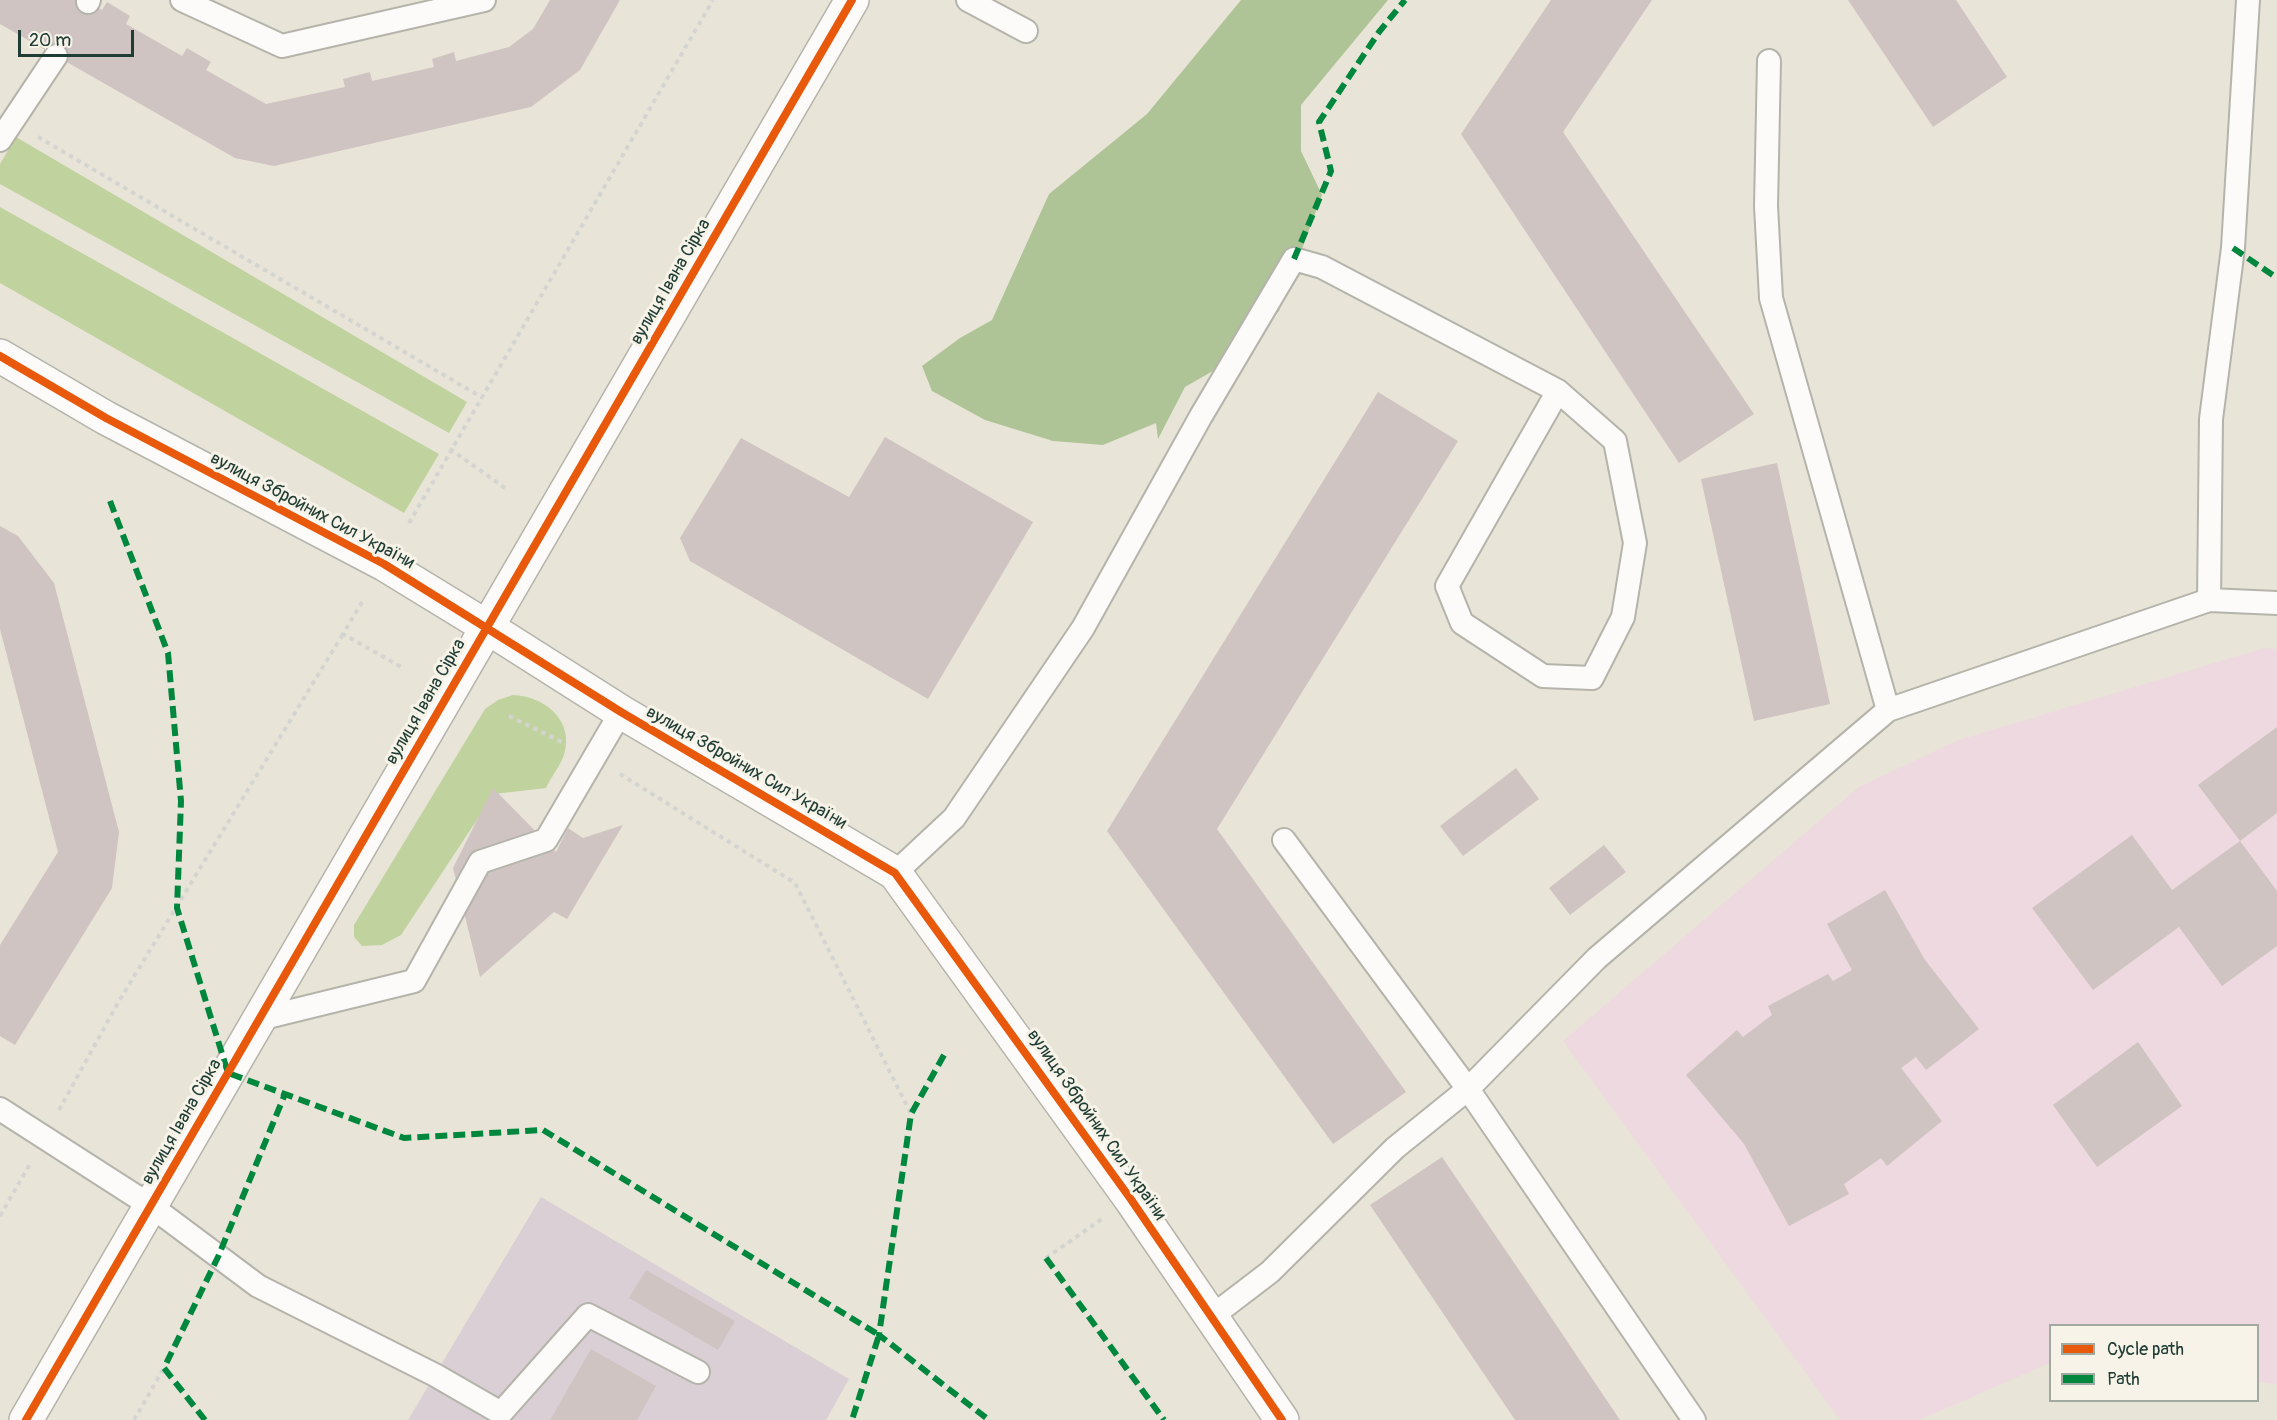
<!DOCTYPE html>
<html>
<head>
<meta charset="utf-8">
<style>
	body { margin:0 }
	#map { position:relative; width:2277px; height:1420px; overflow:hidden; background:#e9e4d8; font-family:Pangolin,sans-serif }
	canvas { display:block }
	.legend { position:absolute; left:2049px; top:1324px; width:210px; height:78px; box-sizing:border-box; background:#f7f3e8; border:2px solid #a1aaa0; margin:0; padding:8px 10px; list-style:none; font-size:18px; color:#1f3d34 }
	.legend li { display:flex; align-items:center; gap:12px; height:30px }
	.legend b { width:30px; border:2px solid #a1aaa0 }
	.scale { position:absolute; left:18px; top:30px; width:116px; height:27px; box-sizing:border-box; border:3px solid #1f3d34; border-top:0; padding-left:8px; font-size:18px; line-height:21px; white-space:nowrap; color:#1f3d34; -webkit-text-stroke:4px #f7f3e8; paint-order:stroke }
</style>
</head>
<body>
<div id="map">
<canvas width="2277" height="1420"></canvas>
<ul class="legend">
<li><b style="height:8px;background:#e8590c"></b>Cycle path</li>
<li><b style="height:8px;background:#00873e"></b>Path</li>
</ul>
<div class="scale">20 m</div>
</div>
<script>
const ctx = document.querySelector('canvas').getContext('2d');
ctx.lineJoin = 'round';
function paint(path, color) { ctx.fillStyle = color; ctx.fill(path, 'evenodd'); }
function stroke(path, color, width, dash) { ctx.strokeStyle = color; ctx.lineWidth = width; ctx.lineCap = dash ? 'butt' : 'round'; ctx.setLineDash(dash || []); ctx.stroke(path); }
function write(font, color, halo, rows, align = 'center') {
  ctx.font = font + ' Pangolin,sans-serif'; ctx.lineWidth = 6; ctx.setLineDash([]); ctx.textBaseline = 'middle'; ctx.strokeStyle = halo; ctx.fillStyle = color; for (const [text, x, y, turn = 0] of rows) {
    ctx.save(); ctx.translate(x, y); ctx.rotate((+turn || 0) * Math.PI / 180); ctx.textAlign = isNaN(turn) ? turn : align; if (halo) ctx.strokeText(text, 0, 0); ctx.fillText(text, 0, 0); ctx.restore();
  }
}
const built = new Path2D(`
	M2264 648 2277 649V1384L2258 1382V1326H2050V1363L1919 1420H1840L1563 1041 1859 787 1956 741Z`);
const industrial = new Path2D(`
	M541 1197 849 1379 826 1420H408Z`);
const green = new Path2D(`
	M16 137 467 402 449 433 0 184V164Z
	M0 207 439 454 404 513 0 283Z
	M513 695C544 696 575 720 564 755 560 766 551 777 546 788L494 794 401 935 382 945 362 946 354 937V925L485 709 498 700Z`);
const forest = new Path2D(`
	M1241 0H1388L1301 105V151L1322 195 1279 311 1237 357 1185 387 1158 439 1156 423 1103 445 1053 441 985 420 932 391 922 366 960 338 992 320 1049 194 1147 114Z`);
const building = new Path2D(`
	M0 0H84L102 10 107 2 130 16 126 24 182 56 187 48 211 62 206 70 266 104 345 87 343 79 370 72 372 81 434 67 432 59 454 52 456 61 509 47 533 29 550 0H620L580 70 531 107 274 166 235 158 0 24Z
	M1551 0H1652L1563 132 1754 414 1679 463 1461 134Z
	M1848 0H1956L2007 77 1933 127Z
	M1378 392 1458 441 1217 829 1406 1092 1333 1144 1107 831Z
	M885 437 1033 522 928 699 690 561 680 538 741 438 849 497Z
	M1777 463 1830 704 1754 721 1701 479Z
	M0 526 18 536 54 583 119 832 112 888 15 1045 0 1036V945L58 852 0 629Z
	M2277 727V813L2240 841 2198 785Z
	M1516 768 1539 799 1463 856 1440 826Z
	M493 788 556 852 568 828 583 838 623 825 567 919 554 912 480 977 453 868Z
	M2132 835 2172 890 2240 841 2277 891V946L2222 986 2179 927 2093 990 2032 908Z
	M1604 845 1626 872 1570 915 1549 888Z
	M1885 890 1925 960 1979 1029 1926 1070 1916 1057 1901 1068 1942 1121 1887 1166 1881 1158 1844 1184 1849 1194 1789 1226 1744 1144 1686 1075 1737 1030 1743 1037 1772 1015 1768 1006 1828 974 1833 981 1852 970 1827 924Z
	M2138 1042 2182 1106 2097 1167 2053 1105Z
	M1442 1157 1534 1292 1620 1420H1515L1370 1205Z
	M646 1270 735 1321 718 1350 629 1298Z
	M591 1349 656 1386 637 1420H550Z`);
const path = new Path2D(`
	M38 137 483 398
	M450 449 505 488
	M409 523 713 0
	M362 602 343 634 403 668
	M509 716 566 744
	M620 774 795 883 911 1114
	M59 1110 119 1001 343 634
	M0 1216 30 1164
	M1046 1258 1102 1219
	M134 1420 164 1368`);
const lane = new Path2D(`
	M182 0 282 46 484 0
	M968 0 1026 31
	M2248 0 2233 248 2211 419 2209 600 2277 603
	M88 2 89 0
	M0 140 56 56
	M1888 710 2209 600
	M1284 840 1468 1089 1694 1420
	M895 873 954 818 1083 628 1201 416 1294 259 1322 267 1558 391 1615 441 1635 543 1623 617 1592 678 1543 676 1462 623 1447 586 1558 391
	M259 1019 414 981 480 862 546 840 621 712
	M0 1109 151 1206 258 1286 435 1375 501 1413 588 1315 698 1372
	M1211 1317 1270 1272 1395 1148 1468 1089 1597 958 1888 710 1771 298 1766 206 1769 61`);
const street = new Path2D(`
	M487 627 621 712 895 873 1130 1198 1282 1420`);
const secondary = new Path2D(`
	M0 356 106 418 384 564 487 627
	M26 1420 852 0`);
const quiet = new Path2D(`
	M2233 248 2277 278
	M1294 259 1331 171 1319 122 1379 32 1405 0
	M110 501 168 653 181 801 177 908 228 1073 404 1138 543 1130 879 1335 852 1420
	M944 1055 911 1114 879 1335 989 1420
	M1046 1258 1164 1420
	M205 1420 164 1368 218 1257 285 1094`);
const cycleway = new Path2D(`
	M0 356 106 418 384 564 621 712 895 873 1130 1198 1282 1420
	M26 1420 852 0`);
const streetNames = [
	["вулиця Івана Сірка",671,282,-60],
	["вулиця Збройних Сил України",312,511,28],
	["вулиця Івана Сірка",426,702,-60],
	["вулиця Збройних Сил України",746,768,30],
	["вулиця Івана Сірка",182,1122,-60],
	["вулиця Збройних Сил України",1096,1125,55]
];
paint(built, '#edd9df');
paint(industrial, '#dacfd4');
paint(green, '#c0d29d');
paint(forest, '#afc496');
paint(building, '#cfc4c2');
stroke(lane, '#b4b4ab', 26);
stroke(street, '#b4b4ab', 36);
stroke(secondary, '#b4b4ab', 36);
stroke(path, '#d4d4d0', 4, [4.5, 4.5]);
stroke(lane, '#fcfbf9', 22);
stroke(street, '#fcfbf9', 33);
stroke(secondary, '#fcfbf9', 33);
stroke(quiet, '#00873e', 6, [12, 6]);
stroke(cycleway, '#e8590c', 8);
write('18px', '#1f3d34', '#f7f3e8', streetNames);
</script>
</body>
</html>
